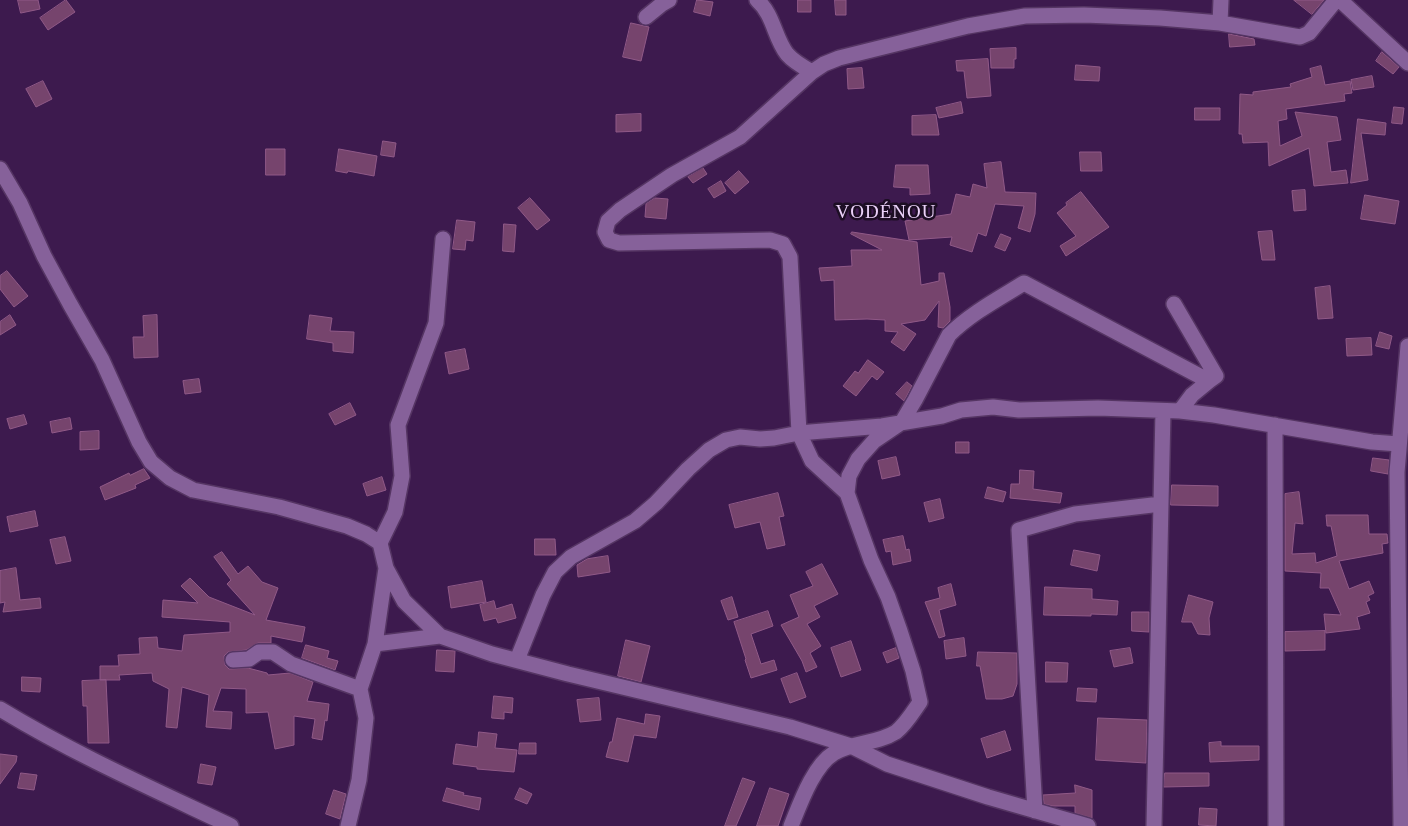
<!DOCTYPE html>
<html>
<head>
<meta charset="utf-8">
<style>
	body { margin:0 }
	canvas { display:block; background:#3d1a4e }
</style>
</head>
<body>
<canvas width="1408" height="826"></canvas>
<script>
const ctx = document.querySelector('canvas').getContext('2d');
ctx.lineJoin = 'round';
function paint(path, color) { ctx.fillStyle = color; ctx.fill(path, 'evenodd'); }
function stroke(path, color, width, dash) { ctx.strokeStyle = color; ctx.lineWidth = width; ctx.lineCap = dash ? 'butt' : 'round'; ctx.setLineDash(dash || []); ctx.stroke(path); }
function write(font, color, halo, rows, align = 'center') {
  ctx.font = font + ' "Times New Roman",serif'; ctx.lineWidth = 5; ctx.setLineDash([]); ctx.textBaseline = 'middle'; ctx.strokeStyle = halo; ctx.fillStyle = color; for (const [text, x, y, turn = 0] of rows) {
    ctx.save(); ctx.translate(x, y); ctx.rotate((+turn || 0) * Math.PI / 180); ctx.textAlign = isNaN(turn) ? turn : align; if (halo) ctx.strokeText(text, 0, 0); ctx.fillText(text, 0, 0); ctx.restore();
  }
}
const building = new Path2D(`
	M18 0H38L40 9 21 13Z
	M66 0 75 12 48 30 40 18Z
	M697 0 713 2 710 16 694 12Z
	M798 0H811V12H798Z
	M835 0H846V15H836Z
	M1294 0H1324L1312 14Z
	M631 23 649 27 641 61 623 57Z
	M1229 34 1254 39 1255 45 1230 47Z
	M1016 48V59H1014V68H991L990 49Z
	M1382 52 1399 67 1393 74 1376 61Z
	M988 59 991 96 967 98 964 71H957L956 61Z
	M1076 65 1100 67 1099 81 1075 80Z
	M1321 66 1325 85 1350 81 1352 93 1344 94 1345 101 1286 109 1287 119 1278 121 1280 146 1302 136 1295 112 1337 117 1341 140 1327 142 1331 172 1346 170 1348 183 1314 186 1309 148 1269 166 1268 142 1243 143 1242 134H1239L1240 94 1253 95V92L1291 87 1290 84 1312 77 1310 69Z
	M862 68 864 88 848 89 847 69Z
	M1372 76 1374 87 1353 90 1351 80Z
	M43 81 52 99 36 107 26 89Z
	M961 102 963 113 939 118 936 108Z
	M1394 107 1404 108 1402 124 1392 123Z
	M1195 108H1220V120H1195Z
	M641 114V131L616 132V115Z
	M936 115 939 135H912V116Z
	M1358 119 1386 123 1385 135 1361 133 1368 180 1351 183Z
	M383 141 396 143 394 157 381 155Z
	M266 149H285V175H266Z
	M339 149 377 156 374 176 348 171 347 173 336 171Z
	M1080 152H1101L1102 171H1081Z
	M1001 162 1005 192 1036 193 1035 214 1030 232 1018 228 1024 206 995 204 986 236 978 233 972 252 950 245 952 237 909 240 905 221 951 214 956 194 970 197 973 184 987 188 984 164Z
	M896 165H928L930 194 910 195V188L894 187Z
	M703 168 707 174 693 183 688 177Z
	M739 171 749 182 735 194 725 183Z
	M721 181 726 191 714 198 708 189Z
	M1305 190 1306 210 1294 211 1292 191Z
	M1081 192 1109 227 1066 256 1060 246 1076 236 1057 213 1067 205 1066 203Z
	M1365 195 1399 201 1395 224 1361 219Z
	M530 198 550 220 537 230 518 208Z
	M655 198 668 199 666 219 645 217 646 204Z
	M457 220 475 222 473 241 466 240 465 250 453 249Z
	M504 224 516 225 514 252 503 251Z
	M1272 231 1275 260H1262L1258 232Z
	M852 232 917 242 921 285 939 281V273H944L950 307V321L943 328 938 327 939 301 925 320 901 324 916 334 904 351 891 342 898 332 885 331V320L867 319 835 320 834 280 821 281 819 268 852 266 851 250H882L851 234Z
	M1001 234 1011 238 1005 251 995 247Z
	M7 271 28 296 14 307 0 289V276Z
	M1330 286 1333 318 1318 319 1315 288Z
	M10 315 16 325 0 335V322Z
	M157 315 158 357 134 358 133 337H144L143 316Z
	M310 315 332 318 330 331 354 332 353 353 333 351V343L307 339Z
	M1380 332 1392 336 1389 349 1376 346Z
	M1371 338 1372 355 1347 356 1346 339Z
	M465 349 469 369 449 374 445 353Z
	M868 360 884 372 877 380 872 376 856 396 843 386 855 371 858 373Z
	M199 379 201 392 185 394 183 381Z
	M907 382 912 386 904 401 896 394Z
	M350 403 356 415 335 425 329 414Z
	M24 415 27 424 10 429 7 419Z
	M70 418 72 429 52 433 50 422Z
	M99 431V449L80 450V432Z
	M956 442H969V453H956Z
	M896 457 900 475 882 479 878 461Z
	M1373 458 1389 460 1388 474 1371 471Z
	M144 469 150 478 135 485 136 488 105 500 100 487 129 473 130 475Z
	M1020 470 1034 471 1033 489 1062 493 1060 503 1010 498 1011 484H1019Z
	M382 477 386 490 367 496 363 484Z
	M1172 485 1218 486V506L1171 505Z
	M988 487 1006 492 1003 502 985 498Z
	M1299 492 1303 524 1295 523 1292 554 1315 553 1316 563 1337 556 1331 526H1327L1326 515H1368L1369 534H1387L1388 543 1382 544 1383 553 1339 561 1349 589 1369 581 1374 593 1368 596 1370 600 1366 602 1370 613 1357 617 1360 629 1326 633 1324 614 1341 615 1329 588H1320L1321 573 1285 571V494Z
	M778 493 784 516 779 517 785 545 767 549 760 522 735 528 729 505Z
	M940 499 944 518 929 522 924 503Z
	M35 511 38 526 10 532 7 517Z
	M903 536 906 550 909 549 911 561 893 565 891 551 886 552 883 540Z
	M65 537 71 561 56 564 50 540Z
	M535 539H555L556 555H535Z
	M1074 550 1100 555 1097 571 1071 565Z
	M222 552 238 574 248 566 262 582 278 588 266 620 305 627 302 642 271 636V643H258L246 650 228 652 224 656 225 665 229 669 248 668 267 673 268 675 290 673 313 682 307 701 329 704 327 721 325 720 322 740 312 738 315 719 294 716V745L275 749 268 712 246 713V689L221 688 213 711 232 712 231 729 206 727 209 695 182 687 177 728 166 727 169 689 153 681 152 673 119 675 120 680H100V666H119L118 655 140 654 139 638 157 637 158 648 182 651 184 635 230 632V622L162 617 163 600 198 603 181 586 190 578 209 597 255 615 227 584 231 580 214 557Z
	M608 556 610 572 578 577 577 565 587 559Z
	M822 564 838 594 814 606 820 617 807 624 821 646 810 653 817 667 806 672 802 661 781 625 799 617 790 595 813 586 806 572Z
	M16 568 20 600 40 598 41 608 3 612 5 602 0 603V571Z
	M482 581 486 602 451 608 448 587Z
	M951 584 956 605 939 610 945 636 939 638 925 602 940 598 938 588Z
	M1045 587 1092 589V599L1118 601 1117 615 1091 614V616L1044 615Z
	M1189 595 1213 602 1209 618 1210 635 1198 634 1192 622H1182Z
	M732 597 738 617 728 620 721 601Z
	M494 601 496 609 512 604 516 618 498 623 496 618 484 621 480 605Z
	M768 611 773 626 751 634 761 664 774 660 777 670 751 678 745 660 746 659 734 622Z
	M1132 612H1149V632L1132 631Z
	M1325 631V650L1285 651V632Z
	M964 638 966 656 946 659 944 641Z
	M626 640 650 646 641 682 618 676Z
	M851 641 861 670 841 677 831 648Z
	M306 645 329 651 327 658 338 661 335 670 302 658Z
	M896 648 899 658 887 663 883 653Z
	M1130 648 1133 663 1114 667 1110 651Z
	M437 650 455 651 454 672 436 671Z
	M978 652 1017 653V684L1013 696 1002 699H986L980 666H977Z
	M1046 662 1068 663 1067 682H1046Z
	M797 673 806 697 790 703 781 679Z
	M22 677 41 678 40 692 22 691Z
	M106 680 109 743H88L87 706H83L82 681Z
	M1078 688 1097 689 1096 702 1077 701Z
	M494 696 513 698 512 713 504 712V719L492 718Z
	M599 698 601 720 580 722 577 700Z
	M646 714 660 716 656 738 634 735 628 762 606 757 610 742H612L617 718 644 724Z
	M1098 718 1147 720 1146 763 1096 760Z
	M1005 731 1011 750 987 758 981 739Z
	M479 732 497 734 495 748 517 750 514 772 477 769V767L453 764 456 744 477 747Z
	M1221 742V746H1259V760L1210 762 1209 743Z
	M520 743H536V754H519Z
	M0 754 17 756 16 762 0 784Z
	M201 764 216 767 212 785 198 783Z
	M21 773 37 775 34 790 18 788Z
	M1165 773H1209V786L1164 787Z
	M743 778 755 782 736 826H725Z
	M1075 785 1092 790V818L1075 813V806H1053L1044 804 1043 795 1075 793Z
	M447 788 464 793 463 795 481 798 479 810 443 801Z
	M520 788 532 794 527 804 515 799Z
	M770 788 789 794 778 826H757Z
	M334 790 346 794 340 819 326 814Z
	M1200 808 1217 809 1216 826 1199 825Z`);
const minor = new Path2D(`
	M757 0C774 15 774 37 787 54 794 62 803 67 812 72
	M1340 0 1408 63
	M646 17 662 4 669 0
	M1220 23 1221 0
	M0 169 20 203 44 256 70 304 102 360 139 442 151 462 170 478 193 490 279 507 347 526 366 534 380 543 386 568 375 644 360 689 366 718 359 780 348 826
	M1180 411 1192 395 1209 381
	M1275 425 1276 826
	M847 493 812 461 799 433 790 257 783 244 770 240 619 243 609 240 605 232 608 221 620 210 672 175 740 137 812 72 824 64 839 58 968 26 1025 16 1084 15 1160 18 1220 23 1300 37 1309 33 1336 0
	M380 543 395 512 402 476 398 425 436 323 443 239
	M386 568 404 601 440 636 492 654 568 674 790 727 851 746 887 764 988 797 1088 826
	M375 644 440 636
	M233 660 249 659 259 652H273L291 664 360 689
	M517 660 543 595 555 572 571 557 635 521 656 503 688 469 709 450 726 440 740 437 760 439 774 438 799 433 882 426 942 416 961 410 993 407 1019 410 1098 408 1180 411 1214 415 1372 442 1399 444
	M0 709C74 754 153 789 231 826
	M1035 811 1019 530 1075 514 1161 504
	M791 826C800 804 813 766 834 753 852 742 877 744 896 732 906 724 913 712 920 702L913 671 900 631 888 597 871 560 847 493 849 476 858 459 874 441 902 422 915 400 949 335C970 314 998 299 1024 283L1209 381 1216 376 1174 304
	M1154 826 1163 411
	M1401 826 1397 472 1408 346`);
const quarterNames = [
	["VODÉNOU",886,213]
];
paint(building, '#76446d');
stroke(building, '#905987', 1);
stroke(minor, '#553563', 18);
stroke(minor, '#86619a', 15);
ctx.letterSpacing = '1px';
write('19px', '#ebd2f9', '#1d0e24', quarterNames);
ctx.letterSpacing = '0px';
</script>
</body>
</html>
